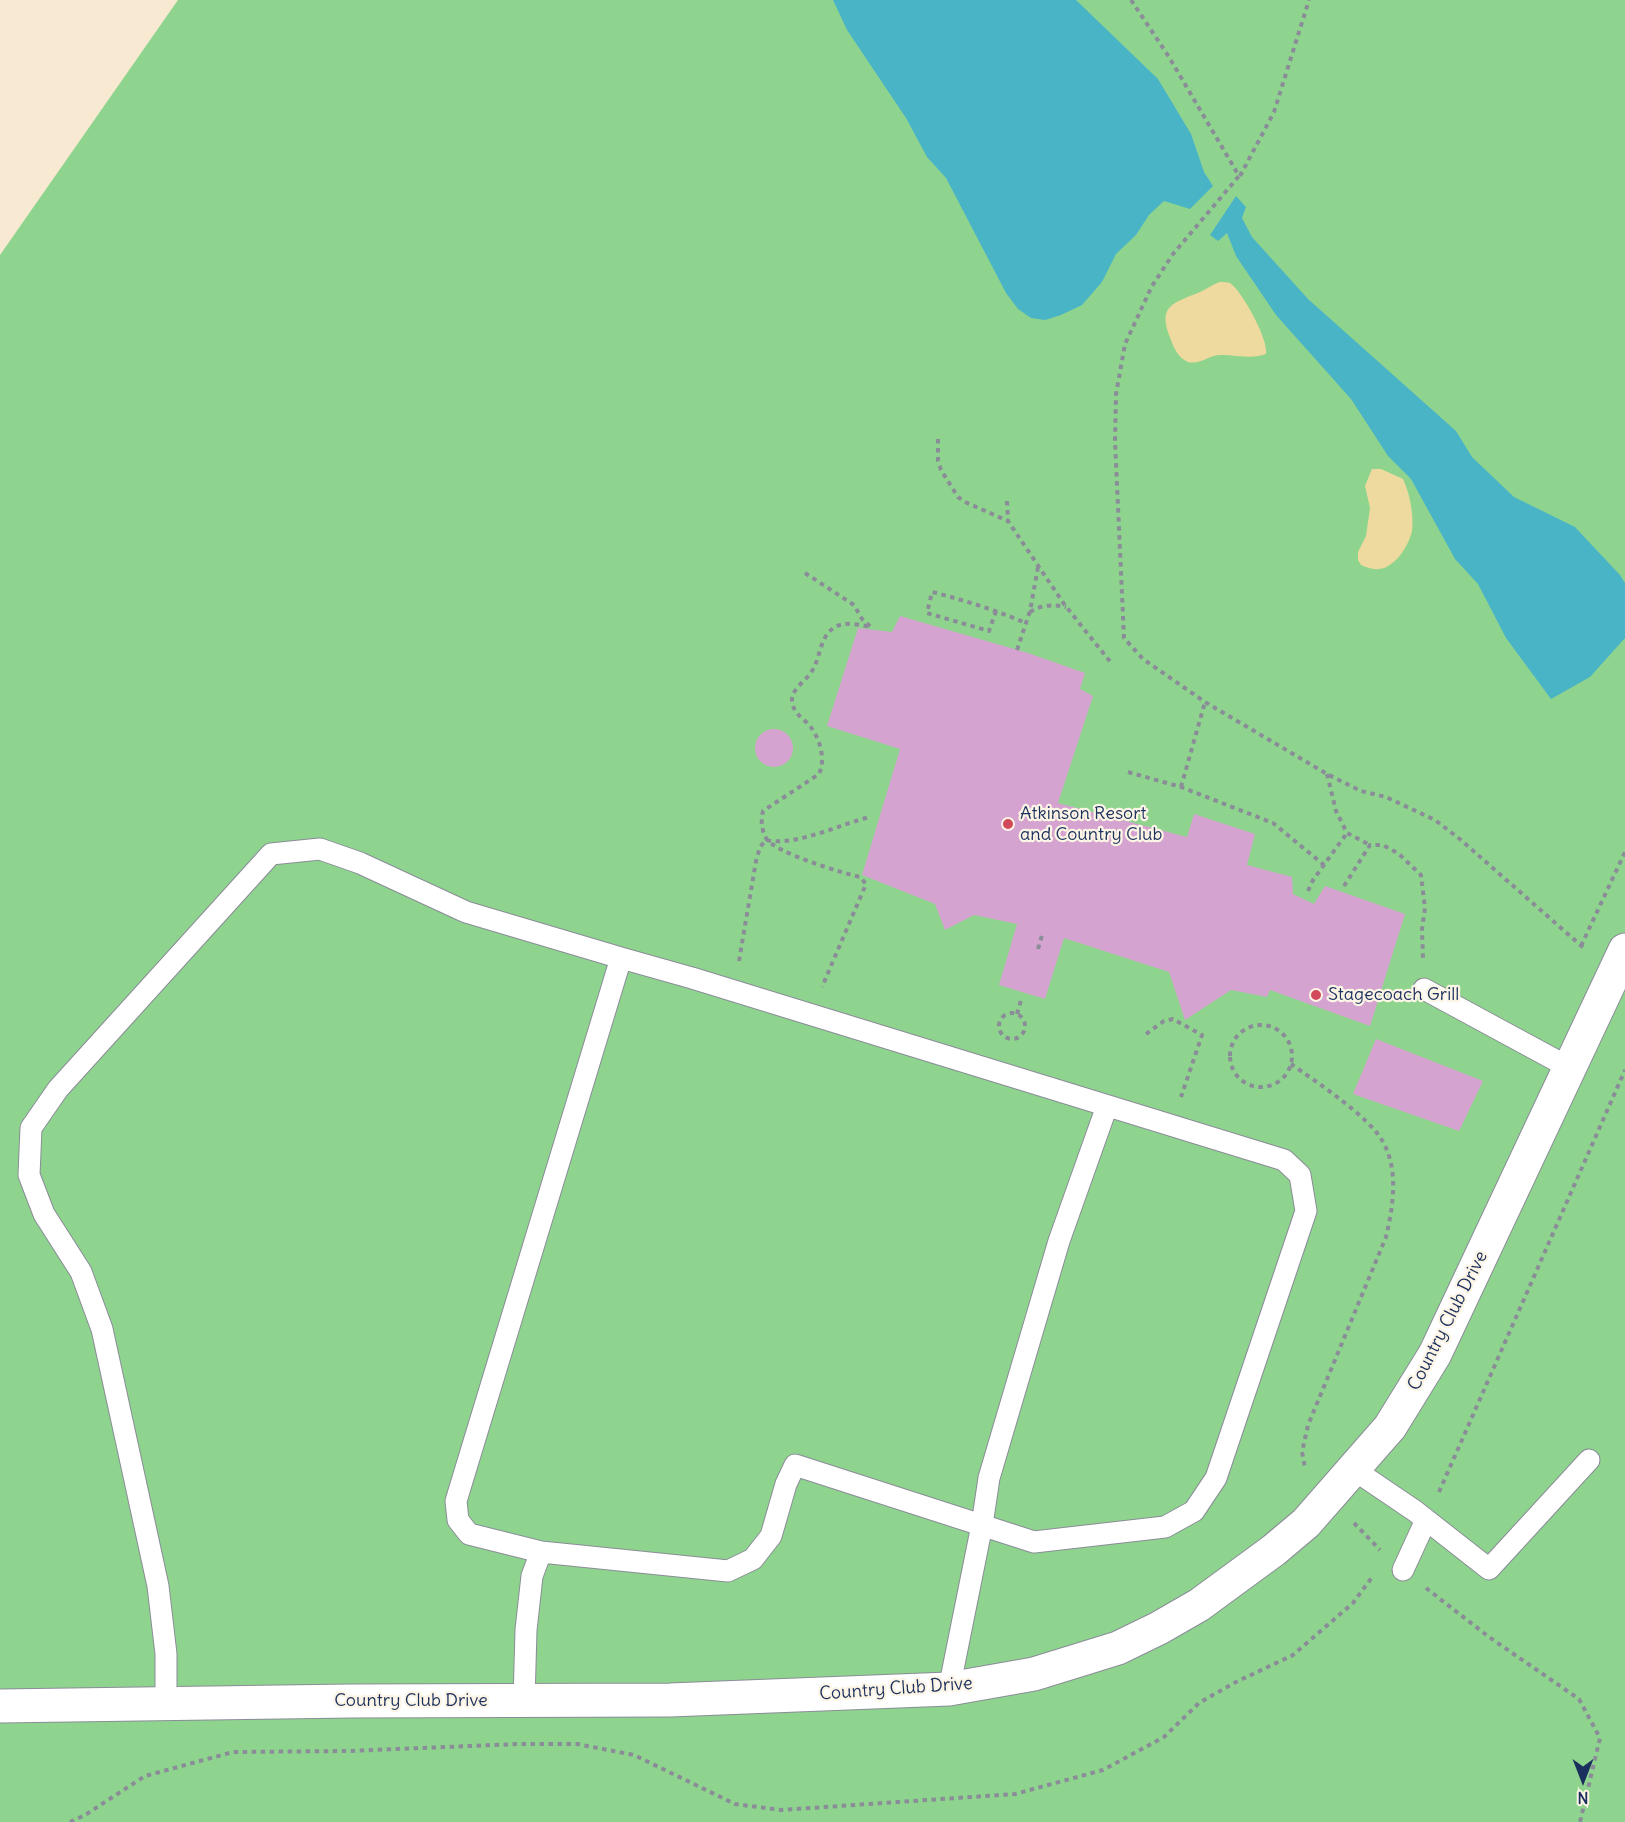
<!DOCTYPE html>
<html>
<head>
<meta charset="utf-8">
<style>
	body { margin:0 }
	#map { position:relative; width:1625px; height:1822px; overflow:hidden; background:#f8e9d2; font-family:Delius,sans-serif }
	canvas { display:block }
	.north { position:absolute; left:1553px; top:1750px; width:60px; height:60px; -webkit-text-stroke:4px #fcf5e5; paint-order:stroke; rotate:180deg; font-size:16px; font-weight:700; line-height:24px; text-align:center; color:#1b2f5e }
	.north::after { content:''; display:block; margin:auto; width:21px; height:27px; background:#1b2f5e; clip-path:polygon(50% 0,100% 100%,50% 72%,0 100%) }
</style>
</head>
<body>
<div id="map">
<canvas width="1625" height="1822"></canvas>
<div class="north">N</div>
</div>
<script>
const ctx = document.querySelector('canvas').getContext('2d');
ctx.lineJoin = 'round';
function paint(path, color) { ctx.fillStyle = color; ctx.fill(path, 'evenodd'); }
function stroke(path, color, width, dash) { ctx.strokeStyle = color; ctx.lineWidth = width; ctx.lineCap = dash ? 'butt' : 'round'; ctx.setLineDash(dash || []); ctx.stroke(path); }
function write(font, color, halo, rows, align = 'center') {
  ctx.font = font + ' Delius,sans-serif'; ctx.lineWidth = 4.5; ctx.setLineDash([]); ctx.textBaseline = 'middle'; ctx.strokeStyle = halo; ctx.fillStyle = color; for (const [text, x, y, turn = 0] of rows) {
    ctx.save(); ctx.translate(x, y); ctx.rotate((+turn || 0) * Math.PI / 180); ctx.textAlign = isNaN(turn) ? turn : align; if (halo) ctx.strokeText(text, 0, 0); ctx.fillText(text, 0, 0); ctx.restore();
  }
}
const green = new Path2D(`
	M178 0H1625V1822H0V255Z`);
const sand = new Path2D(`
	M1220 282C1224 282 1227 282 1230 283 1242 291 1269 340 1266 354 1250 360 1235 354 1219 355 1208 356 1199 365 1188 362 1179 358 1174 349 1171 340 1157 306 1171 304 1200 292 1207 289 1213 284 1220 282Z
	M1372 469H1381L1403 479C1410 494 1414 515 1412 531 1409 545 1395 568 1379 569 1373 570 1366 567 1361 565L1358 560V552L1366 536 1370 508 1365 486Z`);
const water = new Path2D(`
	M833 0H1076L1158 79 1191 134 1204 172 1213 186 1190 209 1164 201 1149 215 1136 235 1116 254 1102 282 1082 305 1061 315 1045 320 1031 318 1018 309 1006 293 946 178 927 157 906 118 847 30Z
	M1236 196 1246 207 1242 218 1252 237 1308 299 1456 431 1472 457 1514 497 1575 527 1620 575 1625 583V638L1590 677 1551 699 1506 638 1478 584 1455 559 1411 479 1388 456 1351 399 1276 315 1236 256 1227 233 1218 241 1210 235Z`);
const building = new Path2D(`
	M900 616 1028 653 1085 673 1080 689 1093 696 1058 803 1187 837 1194 814 1255 834 1247 865 1292 877 1293 894 1314 904 1325 886 1405 914 1370 1026 1270 990 1267 997 1231 990 1185 1020 1169 972 1064 938 1045 999 999 985 1017 924 974 915 945 930 935 904 862 875 900 749 827 726 858 628 892 632Z
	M755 748a19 19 0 1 1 38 0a19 19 0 1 1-38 0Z
	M1376 1039 1483 1081 1459 1131 1353 1094Z`);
const path = new Path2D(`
	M1131 0 1169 57 1239 176 1173 254 1152 286 1125 344 1116 394 1115 441 1124 638 1143 659 1205 702 1327 774 1361 791 1386 797 1435 820 1461 840 1586 950
	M1240 176 1274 112 1309 0
	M938 439V461L941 470 958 497 965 502 1008 521 1064 604 1112 664
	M1007 501 1008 520
	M805 573 854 605 862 619 871 627C860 625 846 621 835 627 819 637 821 657 812 671 807 680 791 689 792 701 793 713 803 718 810 726 820 739 826 759 819 774L763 811C761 820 761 829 766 838 773 852 842 873 860 877L866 884 822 987
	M996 611 989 631 927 613 932 592C964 600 995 610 1026 623
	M1030 612C1040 605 1054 604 1066 607
	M1017 650 1030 611 1038 567
	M1128 772 1181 787 1273 823 1324 865
	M1327 774 1336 811 1347 833 1370 845
	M1181 787 1205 702
	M1344 886 1370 845H1383L1399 854 1421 875 1425 908 1422 929 1423 959
	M1308 891 1313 880 1347 833
	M1581 946 1625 852
	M1038 949 1043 932
	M739 961 756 861 760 847 766 840C795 847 840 824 870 817
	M999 1026a13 13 0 1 1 26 0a13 13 0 1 1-26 0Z
	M1017 1014 1021 1000
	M1230 1056a31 31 0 1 1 62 0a31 31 0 1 1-62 0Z
	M1146 1034 1164 1021 1173 1019 1202 1035 1181 1097
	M1291 1064C1315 1081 1370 1117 1383 1142 1399 1170 1393 1207 1386 1237L1308 1425 1302 1452 1305 1468
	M1439 1492 1625 1070
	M1354 1523 1380 1550
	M1426 1588 1489 1637 1579 1699 1600 1738 1580 1822
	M70 1822 85 1815 145 1776 233 1752 348 1751 519 1744H577L634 1755 735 1804 781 1810 1015 1794 1103 1770 1164 1737 1199 1703 1234 1683 1293 1655 1353 1603 1373 1576`);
const service = new Path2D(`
	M1424 989 1570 1068
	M1353 1469 1415 1511 1489 1569 1589 1460
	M1403 1570 1426 1520
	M949 1689 982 1525 989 1478 1059 1241 1107 1106
	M524 1701 526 1630 532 1576 541 1552 469 1534 458 1520 456 1501 621 958 692 978 1284 1160 1300 1175 1306 1211 1216 1478 1194 1511 1165 1527 1034 1542 795 1465 786 1484 771 1536 753 1559 728 1571 541 1552
	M166 1704V1654L158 1586 102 1329 81 1272 44 1214 29 1175 31 1128 58 1089 271 854 320 849 360 863 466 912 621 958`);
const minor = new Path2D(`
	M0 1706 351 1701 670 1700 949 1689 1034 1674 1118 1648 1159 1628 1199 1605 1274 1550 1306 1523 1390 1427 1435 1354 1625 950`);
const markers = [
	[1008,824,6,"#d1495b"],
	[1316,995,6,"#d1495b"]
];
const poiNames = [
	["Atkinson Resort",1020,814],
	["and Country Club",1020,835],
	["Stagecoach Grill",1328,995]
];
const streetNames = [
	["Country Club Drive",1448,1321,-63],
	["Country Club Drive",896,1689,-4],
	["Country Club Drive",411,1701]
];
paint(green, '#8fd48e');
paint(sand, '#eeda9e');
paint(water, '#4ab4c7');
paint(building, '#d5a3cf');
stroke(service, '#8a8c98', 23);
stroke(minor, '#8a8c98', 35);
stroke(path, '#8a8c98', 4, [4.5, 4.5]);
stroke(service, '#fff', 21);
stroke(minor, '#fff', 33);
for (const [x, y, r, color] of markers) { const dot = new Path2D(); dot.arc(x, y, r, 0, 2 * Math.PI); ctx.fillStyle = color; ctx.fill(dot); stroke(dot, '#fcf5e5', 2); }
write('18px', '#1b2f5e', '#fcf5e5', poiNames, 'left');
write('18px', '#1b2f5e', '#fcf5e5', streetNames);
</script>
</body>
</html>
